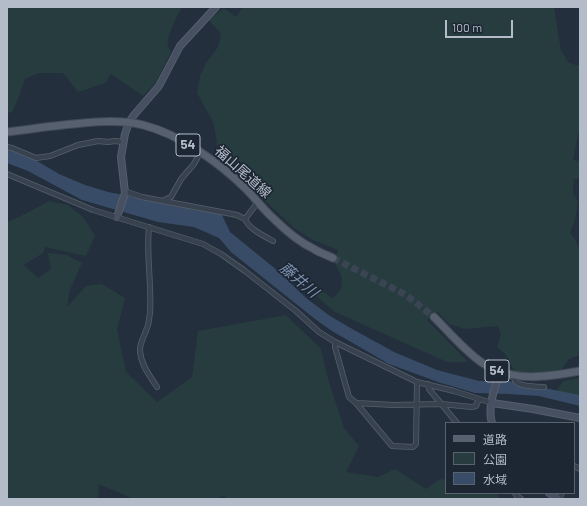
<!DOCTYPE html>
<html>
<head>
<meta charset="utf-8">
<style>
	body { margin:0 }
	#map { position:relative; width:587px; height:506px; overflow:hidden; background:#242f3e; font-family:Barlow,"Noto Sans JP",sans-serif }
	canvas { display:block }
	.frame { position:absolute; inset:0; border:8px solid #b4bcc9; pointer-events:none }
	.legend { position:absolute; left:445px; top:422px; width:130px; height:72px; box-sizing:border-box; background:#1d2633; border:1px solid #59626f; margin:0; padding:5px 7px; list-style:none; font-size:12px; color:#b4bcc9 }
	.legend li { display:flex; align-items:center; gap:8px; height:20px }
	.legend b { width:20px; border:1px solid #59626f }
	.scale { position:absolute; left:445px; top:20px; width:68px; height:18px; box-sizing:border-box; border:2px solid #b4bcc9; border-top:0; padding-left:5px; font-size:12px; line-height:14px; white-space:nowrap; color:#b4bcc9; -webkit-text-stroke:3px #1d2633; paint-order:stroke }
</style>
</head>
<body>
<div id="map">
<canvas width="587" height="506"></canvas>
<div class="frame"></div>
<ul class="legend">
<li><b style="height:5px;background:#56606e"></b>道路</li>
<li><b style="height:11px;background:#263c3f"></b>公園</li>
<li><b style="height:11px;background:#394c67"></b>水域</li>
</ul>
<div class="scale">100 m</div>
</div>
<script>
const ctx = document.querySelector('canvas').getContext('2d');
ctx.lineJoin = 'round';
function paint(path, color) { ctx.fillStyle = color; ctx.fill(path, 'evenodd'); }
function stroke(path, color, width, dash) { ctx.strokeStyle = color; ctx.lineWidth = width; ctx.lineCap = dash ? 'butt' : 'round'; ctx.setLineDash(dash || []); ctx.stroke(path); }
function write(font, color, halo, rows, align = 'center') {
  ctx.font = font + ' Barlow,"Noto Sans JP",sans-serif'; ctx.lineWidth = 3.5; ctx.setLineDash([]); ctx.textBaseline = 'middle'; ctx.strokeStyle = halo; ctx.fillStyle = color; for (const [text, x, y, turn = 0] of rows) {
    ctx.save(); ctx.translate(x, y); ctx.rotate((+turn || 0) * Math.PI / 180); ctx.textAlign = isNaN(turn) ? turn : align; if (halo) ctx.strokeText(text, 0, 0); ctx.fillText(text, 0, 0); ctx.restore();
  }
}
const green = new Path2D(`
	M7 7H182C177 16 166 37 168 46 169 48 170 50 171 52L156 82 143 96 111 74 105 83 78 92 63 73H39L25 79 18 99 12 112 7 113Z
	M243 7H554L561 51 569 63 580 66V125L573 160 580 161V179H574L573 194 578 201 575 221 570 232 580 248V355L569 359 559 373 522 379 514 370 506 355 497 347 501 335 498 326 465 329 449 324 438 312 427 320 468 362H447L335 312 307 288 310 282 332 298 334 297 341 289 342 277 334 262 338 250 311 239 294 228 219 157 214 124 197 93 200 76 206 63 218 47 221 34 209 20 224 8 236 17Z
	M49 201 68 205 83 217 95 236 86 256 45 247 43 253 24 265 38 278 51 269 48 253 66 255 82 263 70 290 67 307 86 286 102 284 125 298 117 329 126 372 157 402 192 377 198 331 286 315 321 349 329 382 344 428 359 446 346 472 378 477 395 469 426 489 440 479 446 480V493H496L500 499H227L224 495 217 499H134L98 484 99 494 96 499H7V222L25 214Z
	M580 378V399L554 395 563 381Z`);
const water = new Path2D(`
	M7 150 14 151 32 158 59 174 85 185 108 192 221 213 230 232 278 271 306 298 330 316 354 330 394 352 437 370 479 381H508L580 395V406L539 396 508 394 475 393 438 382 389 364 332 331 315 319 231 252 219 238 194 227 158 222 82 200 28 171 7 163Z`);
const primaryTunnel = new Path2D(`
	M333 258 406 295 434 317`);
const street = new Path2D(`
	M7 147 12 148 36 158 50 156 78 145 98 141 108 142 115 141 123 142
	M7 174 93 210 203 244 221 254 245 271 296 311 319 332 335 342 417 382 454 391 492 403
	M124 191 142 197 237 215 245 219C249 229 264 236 273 241
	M162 201 171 197 181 179 194 164 200 153
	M245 219 258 202
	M149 227C146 256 152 285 150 313 149 318 149 324 147 328 145 335 139 344 140 351 141 365 150 376 157 387
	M335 342V347L349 397 356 403 392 446 413 447 416 444 417 382
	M514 376C514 378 514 380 516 382 520 386 538 387 544 387
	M428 384 429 389 457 423
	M356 403 394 405 441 404 472 407 476 406 479 399
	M574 466 580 469
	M515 493 517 496 521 499
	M559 499 562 493`);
const secondary = new Path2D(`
	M117 217 125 193 121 157 125 134 129 122 134 115 159 86 180 46 216 7
	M492 403 533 409 580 418
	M492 423C487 407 495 388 500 372
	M549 493 558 499`);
const primary = new Path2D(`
	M7 132C32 129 57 125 83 123 103 121 124 120 143 125 179 134 220 163 246 189 255 198 263 209 273 218 285 230 299 242 314 249 320 253 327 255 333 258
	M434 317C449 332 464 350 481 362 511 383 547 377 580 371`);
const shields = [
	[188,145,24],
	[497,371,24]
];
const shieldNames = [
	["54",188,145],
	["54",497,371]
];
const streetNames = [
	["福山尾道線",243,172,42]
];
const waterNames = [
	["藤井川",299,280,40]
];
paint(green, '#263c3f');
paint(water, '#394c67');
stroke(primaryTunnel, '#3a4453', 7, [7, 3.5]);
stroke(street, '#565f6c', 6);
stroke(secondary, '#565f6c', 8);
stroke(primary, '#414a57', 9);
stroke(street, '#38414e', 4.5);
stroke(secondary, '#465061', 6);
stroke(primary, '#56606e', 7);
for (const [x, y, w] of shields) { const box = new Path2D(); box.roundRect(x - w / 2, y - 11, w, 22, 3); ctx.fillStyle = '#1d2633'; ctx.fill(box); stroke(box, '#b4bcc9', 1); }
write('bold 13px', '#b4bcc9', null, shieldNames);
write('14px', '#b4bcc9', '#1d2633', streetNames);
write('italic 15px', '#7c92b1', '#1d2633', waterNames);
</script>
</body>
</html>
